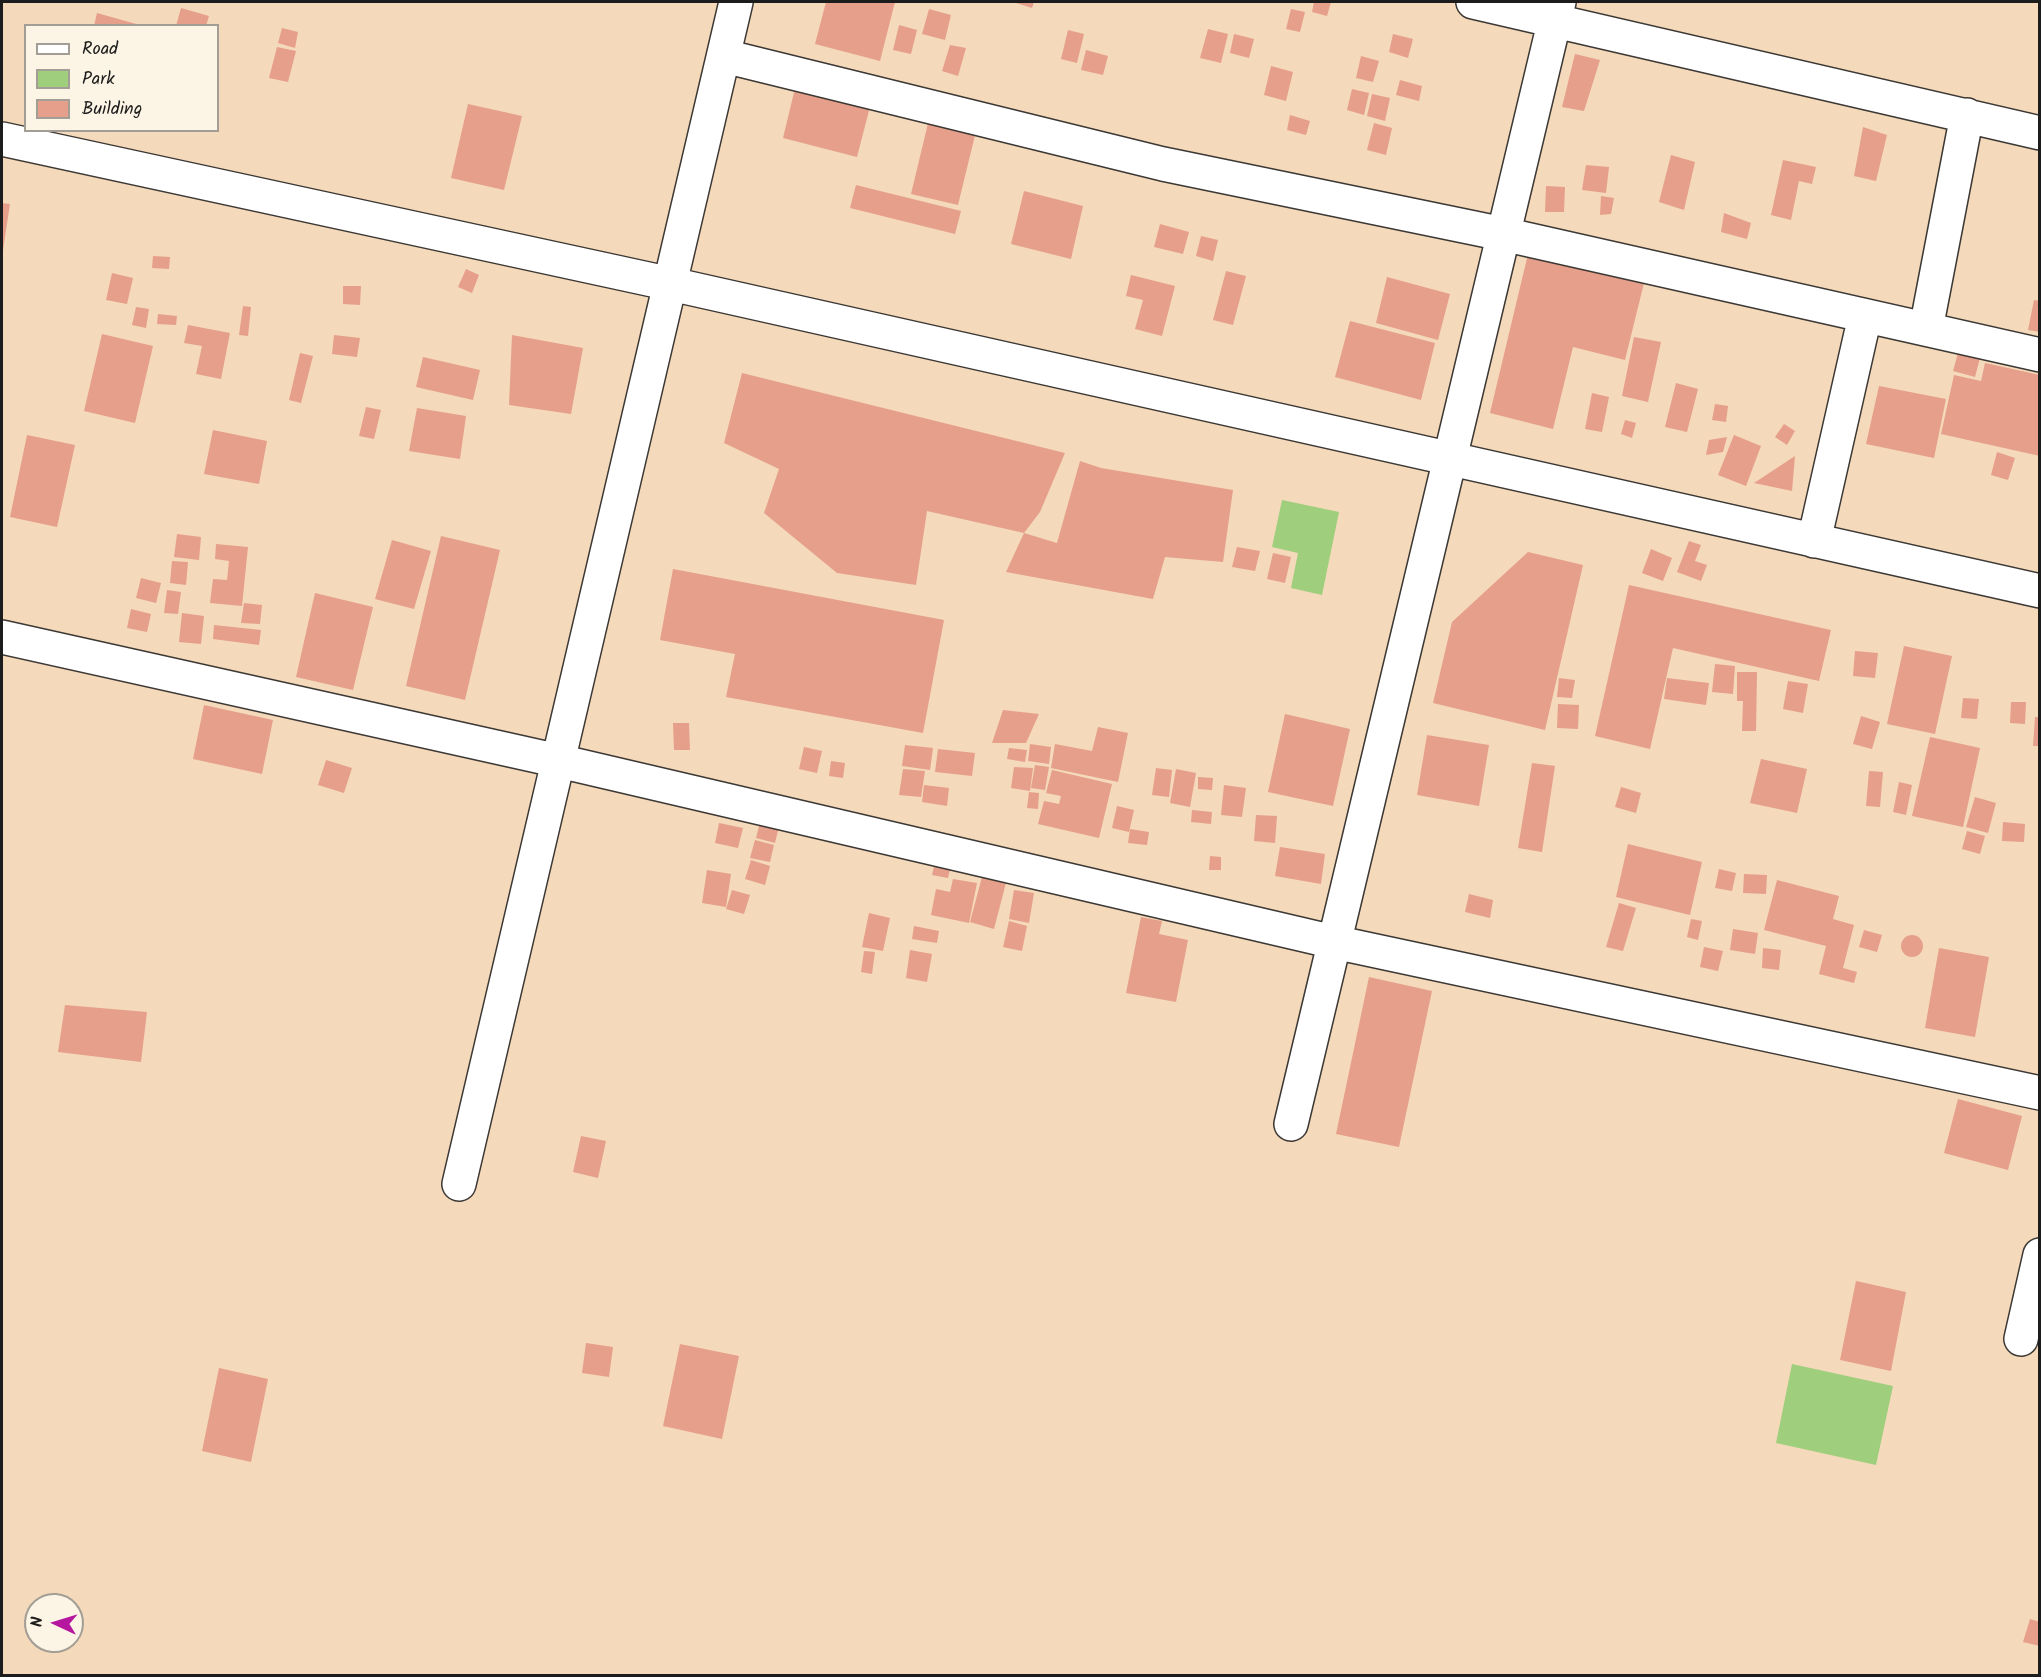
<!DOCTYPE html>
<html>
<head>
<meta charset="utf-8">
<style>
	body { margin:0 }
	#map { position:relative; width:2041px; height:1677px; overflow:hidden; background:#f4d9bb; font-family:Kalam,sans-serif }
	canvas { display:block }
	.frame { position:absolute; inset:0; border:3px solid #1c1c1c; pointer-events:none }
	.legend { position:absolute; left:24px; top:24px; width:195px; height:108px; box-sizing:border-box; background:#fcf5e5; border:2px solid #a29e95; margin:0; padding:8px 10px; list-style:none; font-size:18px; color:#1c1c1c }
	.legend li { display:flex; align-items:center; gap:12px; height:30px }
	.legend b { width:30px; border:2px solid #a29e95 }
	.north { position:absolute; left:24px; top:1593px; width:60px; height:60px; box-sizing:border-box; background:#fcf5e5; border:2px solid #a29e95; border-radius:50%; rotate:274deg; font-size:16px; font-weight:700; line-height:24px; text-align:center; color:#1c1c1c }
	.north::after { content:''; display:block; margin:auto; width:21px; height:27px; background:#b5179e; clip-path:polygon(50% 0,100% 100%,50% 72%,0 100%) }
</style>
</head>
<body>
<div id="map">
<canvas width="2041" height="1677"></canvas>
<div class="frame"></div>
<ul class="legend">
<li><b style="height:8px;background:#fff"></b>Road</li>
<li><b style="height:16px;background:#9fce7d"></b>Park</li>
<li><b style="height:16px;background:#e69f8a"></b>Building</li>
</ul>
<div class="north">N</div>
</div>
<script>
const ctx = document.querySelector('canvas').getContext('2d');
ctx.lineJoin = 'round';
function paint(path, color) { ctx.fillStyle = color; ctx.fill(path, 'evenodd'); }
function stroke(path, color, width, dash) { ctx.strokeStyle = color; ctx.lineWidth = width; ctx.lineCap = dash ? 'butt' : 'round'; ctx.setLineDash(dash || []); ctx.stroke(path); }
const green = new Path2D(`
	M1282 500 1339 512 1322 595 1291 588 1298 553 1272 547Z
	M1792 1364 1893 1386 1876 1465 1776 1443Z`);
const building = new Path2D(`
	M826 2H895L880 61 815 44Z
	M1013 2H1034L1032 8Z
	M1314 2H1331L1327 16 1312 12Z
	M181 8 209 16 206 26H176Z
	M929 9 951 15 945 40 922 34Z
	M1291 9 1305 12 1300 32 1286 29Z
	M97 13 140 25V26H94Z
	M899 25 917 30 911 54 893 50Z
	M282 28 298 32 295 48 278 43Z
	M1208 29 1228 34 1221 63 1200 58Z
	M1068 30 1084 34 1077 63 1061 59Z
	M1234 34 1254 39 1249 58 1230 53Z
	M1393 34 1413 39 1408 58 1389 52Z
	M950 45 966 48 958 76 942 71Z
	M277 47 296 51 288 82 269 78Z
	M1086 50 1108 56 1103 75 1081 70Z
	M1575 54 1600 60 1584 111 1562 107Z
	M1361 56 1379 61 1373 82 1356 78Z
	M1271 66 1293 72 1286 101 1264 95Z
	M797 80 872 99 857 157 783 138Z
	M1400 80 1422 86 1419 101 1396 95Z
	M1352 89 1369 93 1364 115 1347 110Z
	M1372 94 1390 98 1385 121 1367 116Z
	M468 104 522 116 504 190 451 178Z
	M930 115 977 127 958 205 911 194Z
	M1290 115 1310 121 1306 135 1287 130Z
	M1374 123 1392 128 1386 155 1367 150Z
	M1863 127 1887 135 1876 181 1854 176Z
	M1671 155 1695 162 1684 210 1659 202Z
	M1783 160 1816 167 1812 184 1799 181 1791 220 1771 215Z
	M1586 165 1609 167 1606 193 1582 190Z
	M856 185 961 211 955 234 850 208Z
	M1546 186 1565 187 1564 212H1545Z
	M1024 191 1083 206 1071 259 1011 244Z
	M1601 196 1614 198 1611 214 1600 215Z
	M2 203 10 204 3 250H2Z
	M1724 213 1751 223 1747 239 1721 232Z
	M1160 224 1189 232 1183 254 1154 247Z
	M1201 236 1218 240 1213 261 1196 256Z
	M1528 254 1644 283 1625 360 1573 347 1553 429 1490 413Z
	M153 256 170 257 169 269 152 268Z
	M466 269 479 275 472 293 458 287Z
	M1226 271 1246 276 1233 325 1213 320Z
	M112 273 133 278 127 304 106 300Z
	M1131 275 1175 286 1162 336 1135 329 1143 300 1126 296Z
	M1387 277 1450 294 1438 340 1376 323Z
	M343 286H361L360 305 343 304Z
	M2034 300 2040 301V332L2028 330Z
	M243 306 251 307 248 336 239 335Z
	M136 307 149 309 146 328 132 325Z
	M158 314 177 316 176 325 157 324Z
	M1350 321 1435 343 1421 400 1335 377Z
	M188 325 230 333 221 379 196 374 202 346 184 343Z
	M102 334 153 346 135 423 84 411Z
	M334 335 360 338 357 357 332 354Z
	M512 335 583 348 571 414 509 405Z
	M1634 337 1661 342 1648 402 1622 396Z
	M300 353 313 356 301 403 289 400Z
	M1958 353 1980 358 1975 377 1953 371Z
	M423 357 480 370 473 400 416 387Z
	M1985 363 2040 375V456L1941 434 1954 375 1981 381Z
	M742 373 1065 453 1040 512 1024 533 927 511 916 585 837 573 764 513 779 469 724 443Z
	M1676 383 1698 389 1687 432 1665 427Z
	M1879 386 1946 399 1934 458 1866 444Z
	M1592 393 1609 397 1602 432 1585 429Z
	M1715 404 1728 406 1726 422 1712 420Z
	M366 407 381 410 374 439 359 436Z
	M417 408 466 416 460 459 409 451Z
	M1625 420 1636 423 1632 438 1621 434Z
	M1784 424 1795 431 1787 445 1775 437Z
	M213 430 267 441 259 484 204 474Z
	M27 435 75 445 57 527 10 517Z
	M1734 435 1761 446 1746 486 1718 475Z
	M1727 437 1723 452 1706 455 1709 440Z
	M1997 452 2015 458 2008 480 1991 475Z
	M1795 456 1792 491 1754 483Z
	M1080 461 1101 468 1233 490 1223 562 1165 557 1153 599 1006 572 1024 533 1057 543Z
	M177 534 201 537 199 560 174 557Z
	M441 536 500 550 465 700 406 686Z
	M392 540 431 551 414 609 375 599Z
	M1689 541 1701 545 1695 561 1707 565 1701 581 1677 572Z
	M216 544 248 547 242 606 210 603 213 579 227 580 229 561 215 559Z
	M1237 547 1260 551 1255 571 1232 567Z
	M1651 549 1672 558 1663 581 1642 573Z
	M1528 552 1583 565 1545 730 1433 703 1452 622Z
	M1273 553 1291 557 1285 583 1267 579Z
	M172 561 188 562 186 585 170 583Z
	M673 569 944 620 923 733 726 697 735 654 660 640Z
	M141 578 161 583 156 603 136 598Z
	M1629 585 1831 630 1819 681 1673 648 1650 749 1595 736Z
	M167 590 181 592 178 614 164 613Z
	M315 593 373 607 353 690 296 677Z
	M244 603 262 605 260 624 241 623Z
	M131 609 151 614 147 632 127 628Z
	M182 613 204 616 201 644 179 642Z
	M214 625 261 630 259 645 213 639Z
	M1904 646 1952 656 1935 734 1887 724Z
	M1855 651 1878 653 1875 678 1853 676Z
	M1715 664 1735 666 1733 694 1712 692Z
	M1737 672H1757L1756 731H1742L1743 701H1737Z
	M1559 678 1575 680 1572 698 1557 697Z
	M1667 678 1709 683 1706 705 1664 699Z
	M1788 681 1808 684 1803 713 1783 709Z
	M1963 698 1979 699 1977 719 1961 718Z
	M2011 702H2026L2025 724 2010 723Z
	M1558 704 1579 705 1578 729 1557 728Z
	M204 705 273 720 262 774 193 759Z
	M1003 710 1039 714 1026 743H992Z
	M1285 714 1350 729 1333 806 1268 792Z
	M1861 716 1880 722 1872 749 1853 744Z
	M2035 717H2040V746H2033Z
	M673 723H689L690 750H674Z
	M1098 727 1128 733 1118 782 1051 768 1055 744 1092 751Z
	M1427 735 1489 745 1479 806 1417 795Z
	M1930 737 1980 748 1963 827 1912 816Z
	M1030 744 1051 747 1049 764 1028 761Z
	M905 745 933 748 930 770 902 766Z
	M804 747 822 751 817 773 799 769Z
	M1009 748 1027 750 1025 762 1007 759Z
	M938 749 975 753 972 776 935 772Z
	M1761 759 1807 769 1797 813 1750 803Z
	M326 760 352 768 344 793 318 785Z
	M831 761 845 763 843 778 829 776Z
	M1532 763 1555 766 1542 852 1518 848Z
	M1035 765 1049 767 1045 790 1031 788Z
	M1014 767 1033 768 1030 791 1011 788Z
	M1156 768 1172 770 1169 797 1152 795Z
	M903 769 925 771 921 797 899 795Z
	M1176 769 1196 773 1190 807 1170 803Z
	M1052 770 1112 784 1099 838 1038 824 1044 801 1059 804 1061 796 1046 793Z
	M1869 771 1883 772 1880 807 1866 806Z
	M1198 777 1213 778 1212 790 1198 789Z
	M1899 782 1912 785 1906 815 1893 812Z
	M924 785 949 788 947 806 922 802Z
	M1224 785 1246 788 1242 817 1221 815Z
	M1621 787 1641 793 1636 813 1615 807Z
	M1029 792 1039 793 1038 809 1027 808Z
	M1975 797 1996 803 1988 833 1966 827Z
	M1117 806 1134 810 1129 832 1112 828Z
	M1192 810 1212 812 1211 824 1191 822Z
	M1256 815 1277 816 1275 843 1254 841Z
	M761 818 780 822 775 843 756 838Z
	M2003 822 2025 824 2024 842 2002 841Z
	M719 823 743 828 738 848 715 843Z
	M1130 829 1149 832 1147 845 1128 843Z
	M1967 831 1985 836 1980 854 1962 849Z
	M755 840 774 845 770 862 750 858Z
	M1628 844 1702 862 1690 915 1616 897Z
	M1280 847 1325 854 1321 884 1275 876Z
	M1210 856 1221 857V870H1209Z
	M751 860 770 866 765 885 745 879Z
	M935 862 951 865 948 878 932 875Z
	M1719 869 1736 873 1732 891 1715 888Z
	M707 870 731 874 726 907 702 903Z
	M983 873 1007 879 994 929 970 922Z
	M1744 874 1767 875 1766 894 1743 893Z
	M953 879 977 883 969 923 931 915 936 889 950 892Z
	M1777 880 1839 896 1833 919 1854 925 1843 968 1857 972 1854 983 1819 974 1826 946 1764 930Z
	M732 890 750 895 744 914 726 909Z
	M1014 890 1034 893 1029 923 1009 919Z
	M1469 894 1493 900 1490 918 1465 912Z
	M1619 903 1636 908 1623 951 1606 947Z
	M869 913 890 918 883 951 862 947Z
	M1141 917 1162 921 1159 934 1188 940 1176 1002 1126 993Z
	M1691 919 1702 921 1698 940 1687 937Z
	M1009 921 1027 926 1022 951 1003 947Z
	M914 926 939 931 937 943 912 939Z
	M1733 929 1758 933 1755 954 1730 950Z
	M1864 930 1882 935 1877 952 1859 947Z
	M1901 946a11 11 0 1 1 22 0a11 11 0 1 1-22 0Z
	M1704 947 1723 951 1718 971 1700 967Z
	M1763 948 1781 950 1779 970 1762 968Z
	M1939 948 1989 957 1975 1037 1925 1028Z
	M910 950 932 954 927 982 906 978Z
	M864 951 875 952 872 974 861 972Z
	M1369 977 1432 991 1399 1147 1336 1134Z
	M65 1005 147 1012 141 1062 58 1052Z
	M1958 1099 2022 1116 2008 1170 1944 1153Z
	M581 1136 606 1141 598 1178 573 1172Z
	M1856 1281 1906 1292 1891 1371 1840 1360Z
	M586 1343 613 1347 609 1377 582 1373Z
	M680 1344 739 1356 722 1439 663 1426Z
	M219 1368 268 1379 251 1462 202 1451Z
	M2030 1619 2040 1622V1646L2023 1642Z`);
const minor = new Path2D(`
	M1473 2 2040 133
	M724 56 1163 164 1503 234 2040 355
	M2 139 671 284 2040 591
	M1926 329 1967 115
	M1814 541 1865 316
	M2 637 559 761 1334 942 2040 1093
	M1291 1124 1559 2
	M459 1184 736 2
	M2021 1339 2040 1255`);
paint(green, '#9fce7d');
paint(building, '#e69f8a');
stroke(minor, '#3c3834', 36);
stroke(minor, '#fff', 33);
</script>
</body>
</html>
